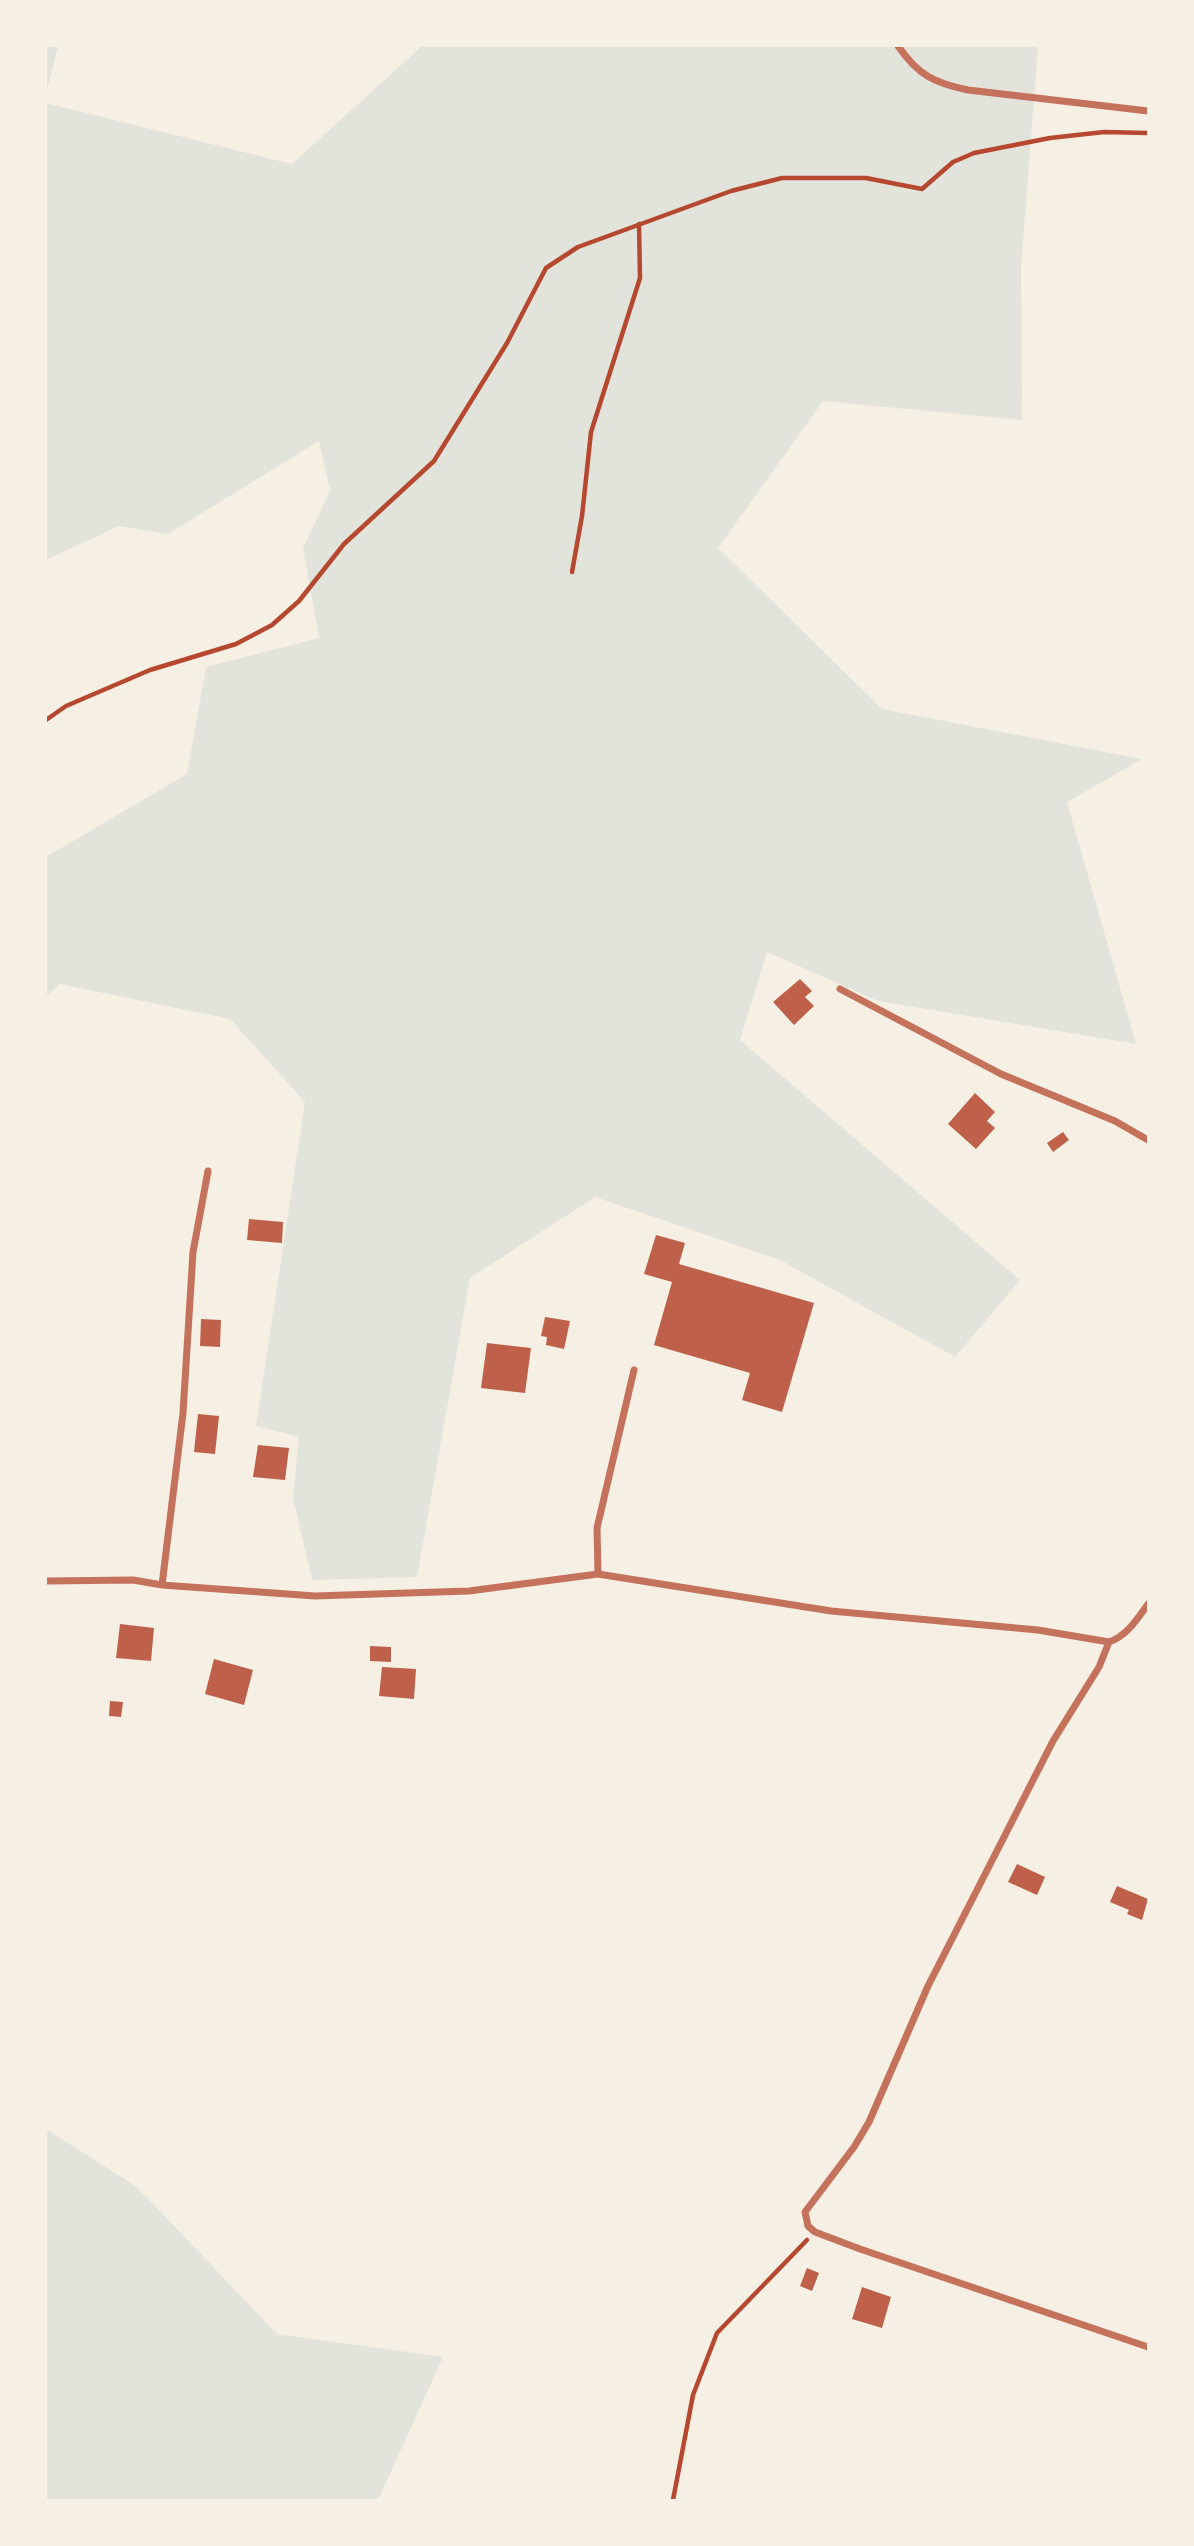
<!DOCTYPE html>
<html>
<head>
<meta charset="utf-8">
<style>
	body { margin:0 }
	#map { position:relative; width:1194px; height:2546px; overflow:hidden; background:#f6efe4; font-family:Commissioner,sans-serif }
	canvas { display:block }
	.frame { position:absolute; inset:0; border:47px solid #f6efe4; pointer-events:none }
</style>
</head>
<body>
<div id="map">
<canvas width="1194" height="2546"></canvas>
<div class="frame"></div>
</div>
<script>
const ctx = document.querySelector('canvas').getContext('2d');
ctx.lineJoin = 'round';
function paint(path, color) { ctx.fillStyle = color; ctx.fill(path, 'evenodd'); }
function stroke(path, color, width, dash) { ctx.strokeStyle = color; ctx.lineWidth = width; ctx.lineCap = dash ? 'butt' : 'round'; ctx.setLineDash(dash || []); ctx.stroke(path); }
const green = new Path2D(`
	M46 46H58L46 95Z
	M422 46H1038L1021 269 1022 420 823 401 718 548 882 709 1142 759 1067 802 1136 1044 878 1001 767 952 740 1040 1020 1280 955 1357 780 1260 595 1197 470 1278 417 1577 312 1580 293 1498 299 1437 256 1426 305 1102 230 1019 60 984 46 996V857L187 774 206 667 319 638 303 548 330 491 319 441 168 534 119 526 46 560V103L292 164Z
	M46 2129 137 2187 277 2334 443 2357 378 2500H46Z`);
const building = new Path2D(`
	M800 979 812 991 805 997 814 1006 794 1025 773 1002Z
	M975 1093 995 1112 987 1121 995 1128 976 1149 948 1124Z
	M1063 1132 1069 1140 1053 1152 1047 1143Z
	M249 1219 283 1222 282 1243 247 1240Z
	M656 1235 685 1243 679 1264 814 1303 782 1412 742 1400 750 1373 654 1345 672 1282 644 1274Z
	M545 1317 570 1321 564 1349 546 1345 547 1337 541 1336Z
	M201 1319 221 1320 220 1347 200 1346Z
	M487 1343 531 1348 525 1393 481 1388Z
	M198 1414 219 1416 215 1454 194 1452Z
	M258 1445 289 1448 285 1480 253 1477Z
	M120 1624 154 1628 151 1661 116 1658Z
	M370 1646 391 1647V1662L370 1661Z
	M214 1659 253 1670 244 1705 205 1694Z
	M382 1667 416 1669 414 1699 379 1696Z
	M110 1701 123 1702 121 1717 109 1716Z
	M1017 1864 1045 1877 1037 1895 1008 1882Z
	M1117 1886 1148 1899 1142 1920 1127 1914 1129 1910 1110 1902Z
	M807 2268 819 2273 812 2291 800 2286Z
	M862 2287 891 2297 882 2328 852 2319Z`);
const path = new Path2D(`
	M572 572 582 516 591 432 640 278 639 224
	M46 720 66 706 150 670 236 644 272 625 299 601 344 544 434 461 507 343 546 268 578 247 731 191 782 178H866L922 189 953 162 974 153 1050 138 1104 132 1148 133
	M673 2500 693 2395 717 2333 807 2240`);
const minor = new Path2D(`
	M898 46C918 75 934 83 968 90L1148 111
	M840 989 1001 1074 1115 1121 1148 1140
	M598 1574 597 1528 634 1370
	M46 1581 133 1580 162 1585 315 1596 469 1591 598 1574 831 1611 1038 1630 1109 1642C1127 1636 1138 1618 1148 1604
	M162 1585 183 1413 193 1252 208 1171
	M1109 1642 1099 1667 1053 1741 928 1986 869 2122 854 2147 805 2212 808 2226 815 2232 860 2249 1148 2347`);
paint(green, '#e2e4dc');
paint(building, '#bf614a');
stroke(path, '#b5482f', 4.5);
stroke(minor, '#c5725c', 7);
</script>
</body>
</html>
